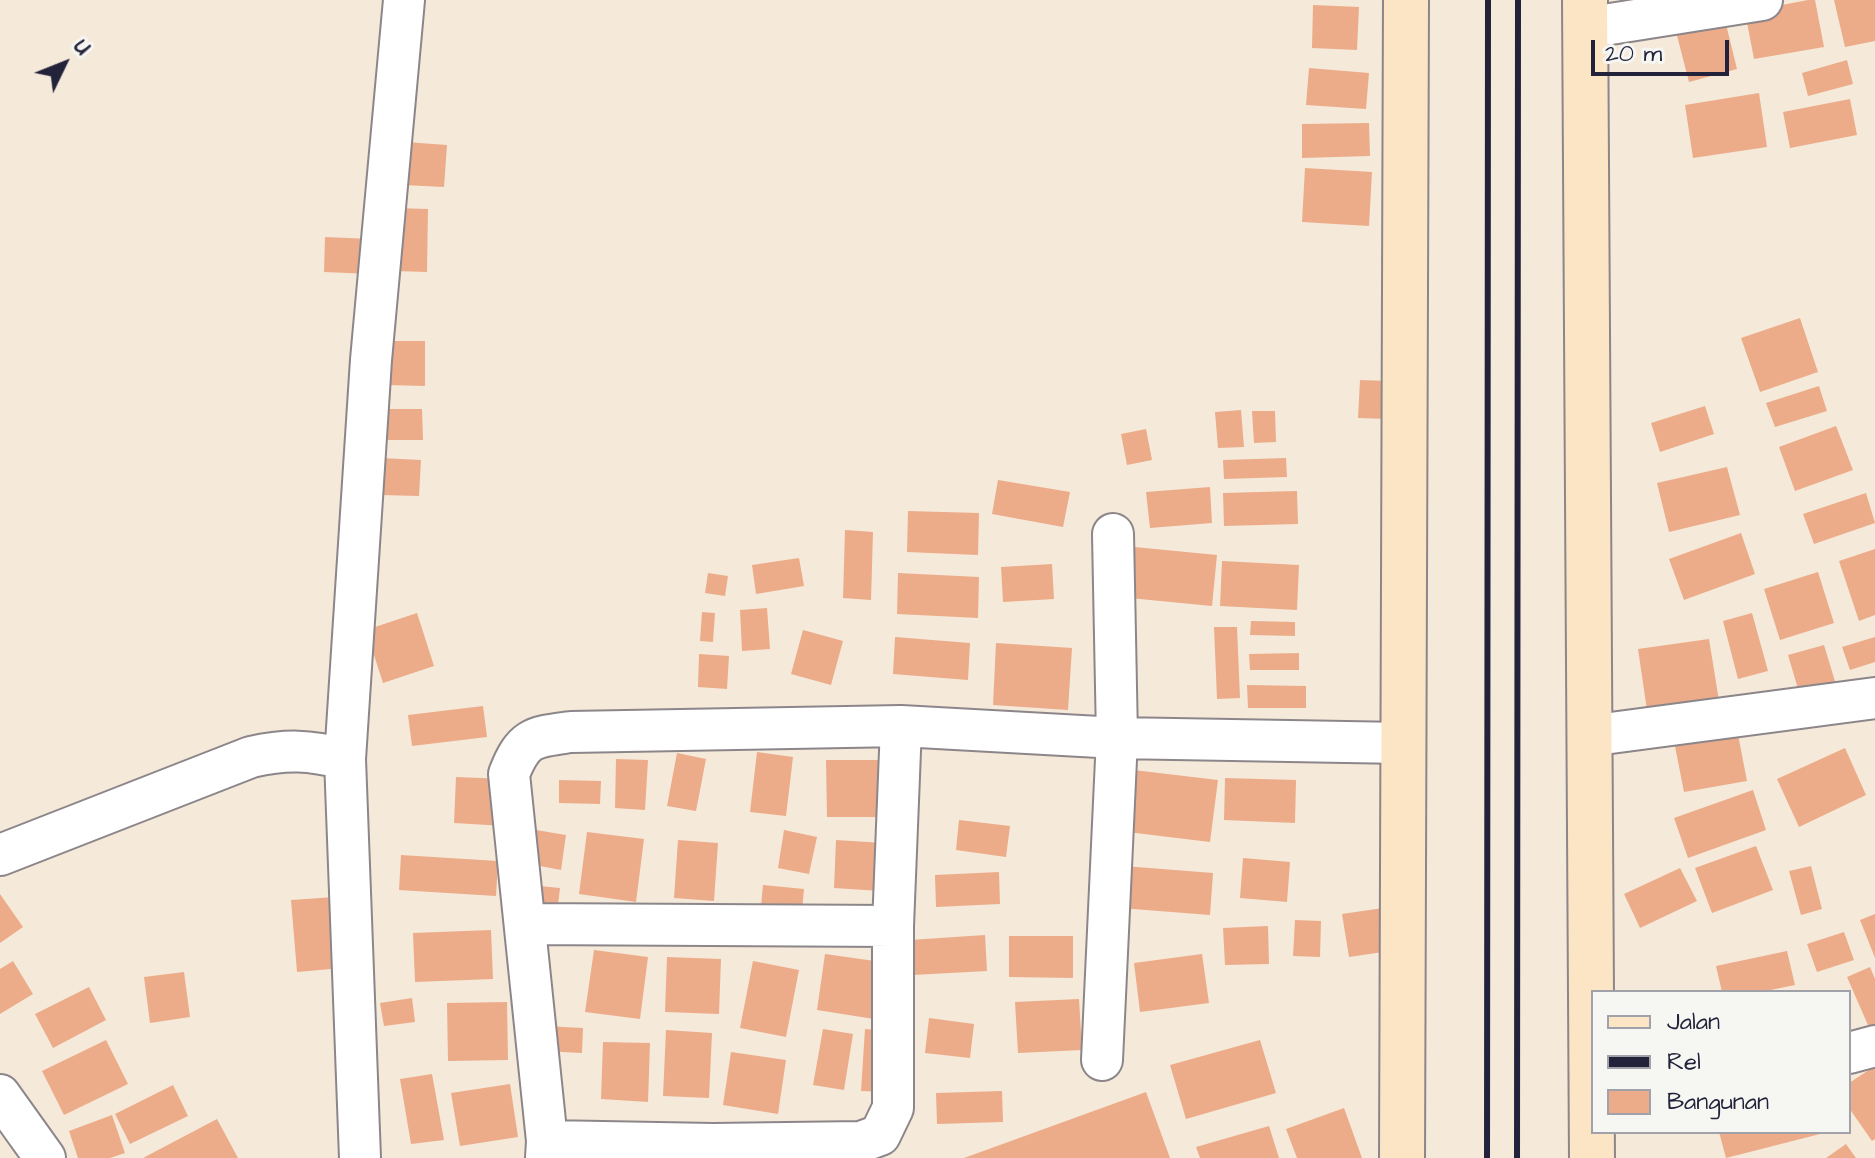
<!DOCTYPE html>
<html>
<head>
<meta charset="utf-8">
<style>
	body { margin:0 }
	#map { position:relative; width:1875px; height:1158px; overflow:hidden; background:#f5e9d9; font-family:"Architects Daughter",sans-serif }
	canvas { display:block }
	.legend { position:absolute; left:1591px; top:990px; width:260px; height:144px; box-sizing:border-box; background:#f6f6f2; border:2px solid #a1a1a9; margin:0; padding:10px 14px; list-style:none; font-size:24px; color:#22223b }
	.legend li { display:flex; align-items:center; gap:16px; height:40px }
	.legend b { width:40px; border:2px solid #a1a1a9 }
	.north { position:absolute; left:24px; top:24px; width:80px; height:80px; -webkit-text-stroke:6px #f6f6f2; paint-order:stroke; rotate:47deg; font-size:22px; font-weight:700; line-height:32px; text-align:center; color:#22223b }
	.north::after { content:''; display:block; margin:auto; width:28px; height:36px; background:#22223b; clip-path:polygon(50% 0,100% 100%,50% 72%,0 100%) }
	.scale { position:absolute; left:1591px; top:40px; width:138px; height:36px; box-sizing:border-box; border:4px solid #22223b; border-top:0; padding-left:10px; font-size:24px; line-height:28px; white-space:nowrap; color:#22223b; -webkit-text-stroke:6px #f6f6f2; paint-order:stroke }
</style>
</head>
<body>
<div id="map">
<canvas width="1875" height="1158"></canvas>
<ul class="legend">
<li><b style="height:10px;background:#fce5c4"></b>Jalan</li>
<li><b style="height:10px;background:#22223b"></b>Rel</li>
<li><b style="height:22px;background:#ecac8a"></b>Bangunan</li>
</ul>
<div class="north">U</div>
<div class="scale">20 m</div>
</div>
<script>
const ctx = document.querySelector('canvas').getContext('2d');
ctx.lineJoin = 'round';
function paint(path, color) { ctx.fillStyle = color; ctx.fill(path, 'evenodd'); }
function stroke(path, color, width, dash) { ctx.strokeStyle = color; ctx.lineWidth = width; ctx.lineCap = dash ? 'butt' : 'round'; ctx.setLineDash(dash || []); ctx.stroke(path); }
const building = new Path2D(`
	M1808 0H1815L1824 47 1754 59 1745 12Z
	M1834 0H1875V41L1845 47Z
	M1313 5 1359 7 1357 50 1312 48Z
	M1723 12 1737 69 1689 82 1674 24Z
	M1847 60 1853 84 1808 96 1802 73Z
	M1309 68 1369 73 1366 109 1306 105Z
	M1759 93 1767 147 1693 158 1685 105Z
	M1850 99 1857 135 1790 148 1783 112Z
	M1369 123 1370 156 1302 158V124Z
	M406 142 447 145 444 187 403 185Z
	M1305 168 1372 172 1369 226 1302 222Z
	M396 208 428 209 427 272 394 271Z
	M325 237 372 239 371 274 324 272Z
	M1800 318 1818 372 1760 392 1741 338Z
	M387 341H425V386L387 385Z
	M1360 380 1388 381 1387 419 1358 418Z
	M1819 386 1827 411 1775 427 1766 403Z
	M1705 406 1714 434 1660 452 1651 423Z
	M375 409H422L423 440H375Z
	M1241 410 1244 447 1218 448 1215 412Z
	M1252 411H1275L1276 442 1254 443Z
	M1836 426 1853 470 1795 491 1779 447Z
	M1146 429 1152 460 1127 465 1121 434Z
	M381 458 421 460 419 496 380 495Z
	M1286 458 1287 477 1224 479 1223 460Z
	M1727 467 1740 515 1669 532 1657 483Z
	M998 480 1070 492 1063 527 992 514Z
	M1210 487 1212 523 1150 528 1146 492Z
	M1297 491 1298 524 1224 526 1223 493Z
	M1866 493 1875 523 1814 544 1803 514Z
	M908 511 979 513 978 555 907 552Z
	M845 530 873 532 871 600 843 598Z
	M1741 533 1755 574 1684 600 1669 559Z
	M1124 546 1217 555 1212 606 1119 597Z
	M1875 549V615L1859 621 1839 561Z
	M799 558 804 586 756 594 752 565Z
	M1222 561 1299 565 1297 610 1220 606Z
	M1052 564 1054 599 1003 602 1001 567Z
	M1818 572 1834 623 1780 640 1764 589Z
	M708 573 728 576 725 596 705 593Z
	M898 573 979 577 978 618 897 614Z
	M767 608 770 649 742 651 740 610Z
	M702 612 715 613 713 642 700 641Z
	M417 613 434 666 383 683 366 630Z
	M1752 613 1768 671 1738 679 1723 621Z
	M1251 621 1295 622V636L1250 635Z
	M1214 627H1237L1240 698 1217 699Z
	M803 630 843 641 831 685 791 674Z
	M895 637 970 643 968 680 893 674Z
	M1875 637V662L1850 670 1842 647Z
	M1709 639 1720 707 1648 717 1638 649Z
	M996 643 1072 648 1068 710 993 705Z
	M1824 645 1837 688 1801 699 1788 655Z
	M1299 653V670H1250L1249 654Z
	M699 654 729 656 727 689 698 687Z
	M1247 685 1306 686V708H1248Z
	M483 706 487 737 412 746 408 715Z
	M1736 724 1747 781 1684 792 1673 736Z
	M1845 748 1866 795 1799 827 1777 779Z
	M757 752 793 757 786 816 750 812Z
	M677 753 706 759 696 811 667 806Z
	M616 759 648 760 645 810 615 808Z
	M826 760H881V817H827Z
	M1125 769 1218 780 1210 842 1119 831Z
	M456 777 506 779 504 826 454 823Z
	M1225 778 1296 780 1295 823 1224 820Z
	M559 780 601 781 600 804 559 803Z
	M1753 790 1766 830 1688 858 1674 818Z
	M959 820 1010 826 1006 857 956 850Z
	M530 829 566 835 561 870 524 863Z
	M784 830 817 837 809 874 778 868Z
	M587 832 644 839 636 902 579 894Z
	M678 840 718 843 714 901 674 898Z
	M836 840 884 843 881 891 834 888Z
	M1756 846 1773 890 1712 913 1695 868Z
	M401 855 498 861 496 896 399 890Z
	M1243 858 1290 862 1287 902 1240 898Z
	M1124 866 1213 873 1210 915 1120 908Z
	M1811 866 1822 909 1801 915 1789 871Z
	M1680 868 1697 901 1640 928 1624 894Z
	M999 872 1000 904 936 907 935 875Z
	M763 885 804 889 801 921 760 917Z
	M539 886 560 888 557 913 536 910Z
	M0 894 23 927 0 943Z
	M335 897 342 968 297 972 291 900Z
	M1383 908 1390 951 1349 957 1342 914Z
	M1875 914V958L1860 920Z
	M1295 920 1321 921 1320 957 1293 956Z
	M1268 926 1269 964 1225 965 1223 928Z
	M491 930 493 979 415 982 413 933Z
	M1844 932 1854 960 1817 972 1807 944Z
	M985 935 987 971 913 975 910 940Z
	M1009 936H1073V978L1009 977Z
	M594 950 648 957 640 1019 585 1012Z
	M1787 951 1795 985 1761 992H1722L1716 966Z
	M825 954 882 962 874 1019 817 1010Z
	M1202 954 1209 1003 1140 1012 1134 963Z
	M667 957 721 959 719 1014 665 1012Z
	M13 961 33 994 0 1014V969Z
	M753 961 799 970 786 1037 740 1028Z
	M1870 967 1875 979V1031L1871 1032 1847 977Z
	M184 972 190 1017 150 1023 144 977Z
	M89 987 106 1020 53 1048 35 1014Z
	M412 998 415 1022 384 1026 380 1003Z
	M1079 999 1082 1050 1018 1053 1015 1002Z
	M507 1002 508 1060 448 1061 447 1003Z
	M929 1018 974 1024 970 1058 925 1053Z
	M545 1026 583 1028 582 1053 543 1051Z
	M823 1029 853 1034 844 1090 813 1085Z
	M865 1029 889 1031 885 1092 861 1091Z
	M666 1030 712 1033 709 1098 663 1096Z
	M106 1040 128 1084 64 1115 42 1071Z
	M1260 1040 1276 1093 1186 1119 1170 1065Z
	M603 1042 650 1043 648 1102 601 1099Z
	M731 1052 786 1060 778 1114 723 1105Z
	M1875 1066V1139L1872 1141 1849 1108V1083Z
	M432 1074 444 1140 411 1144 400 1079Z
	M510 1084 518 1137 460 1146 451 1093Z
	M173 1085 188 1116 130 1144 115 1114Z
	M1002 1091 1003 1122 937 1124 936 1093Z
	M1146 1092 1170 1158H964Z
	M1344 1108 1362 1158H1297L1286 1129Z
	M112 1115 125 1153 110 1158H78L69 1131Z
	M217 1119 238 1158H143Z
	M1269 1126 1279 1158H1200L1196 1147Z
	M1719 1132H1824V1133L1726 1158Z
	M1846 1144 1856 1158H1826Z`);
const minor = new Path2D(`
	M1585 28 1762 0
	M1588 736 1875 698
	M0 855 251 757C287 749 309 750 345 759
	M526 924 893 926
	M1849 1053 1875 1046
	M1102 1060 1117 738 1113 534
	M0 1095 45 1158
	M547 1141 713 1144 861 1142 880 1135 893 1108V926L901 726
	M360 1158 345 759 371 360 404 0
	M546 1158 547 1141 509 774C524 736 534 737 571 732L901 726 1117 738 1403 743`);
const secondary = new Path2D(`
	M1585 0 1592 1158
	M1402 1158 1406 0`);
const rail = new Path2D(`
	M1487 1158 1488 0
	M1517 1158 1518 0`);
paint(building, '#ecac8a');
stroke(minor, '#8c868a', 44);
stroke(secondary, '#8c868a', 48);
stroke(minor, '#fff', 40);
stroke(secondary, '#fce5c4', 44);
stroke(rail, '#22223b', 6);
</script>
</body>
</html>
